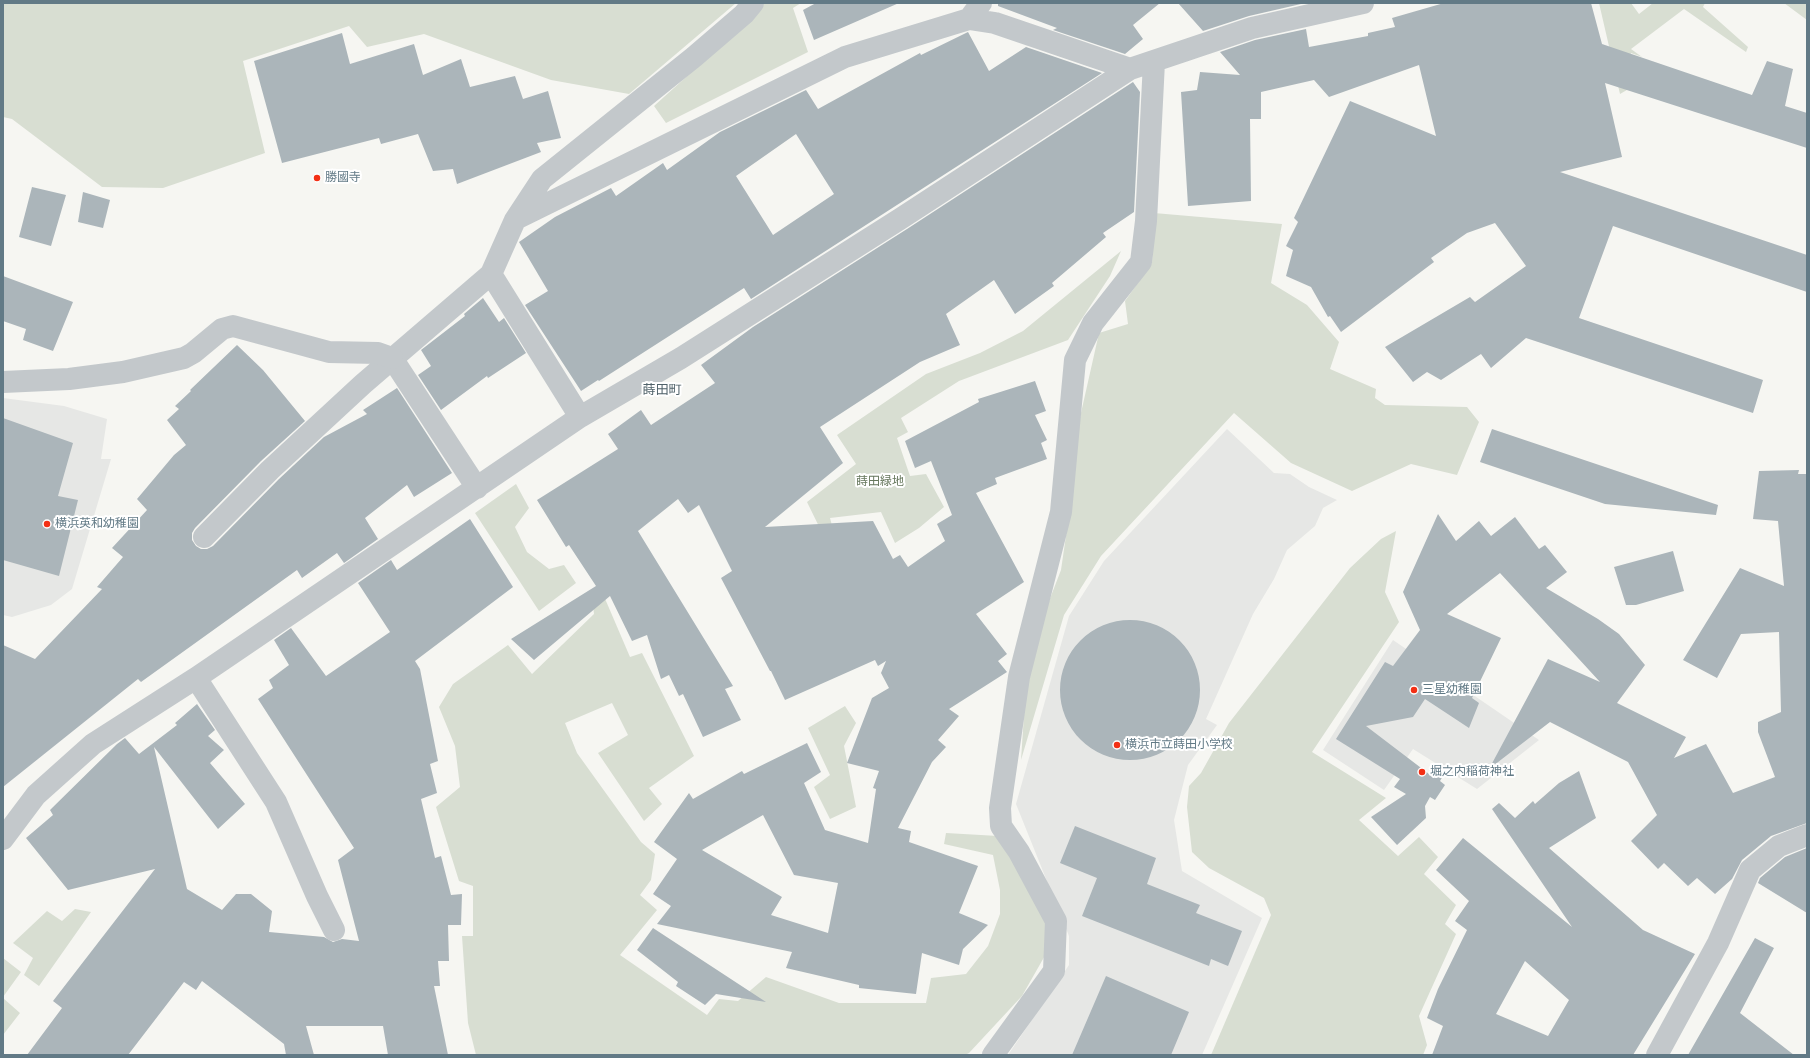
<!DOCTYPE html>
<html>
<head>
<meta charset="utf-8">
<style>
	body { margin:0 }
	#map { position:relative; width:1810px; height:1058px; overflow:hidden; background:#f6f6f2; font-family:"PT Sans Narrow",sans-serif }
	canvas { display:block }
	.frame { position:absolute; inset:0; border:4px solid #627a86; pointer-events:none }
</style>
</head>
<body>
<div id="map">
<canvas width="1810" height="1058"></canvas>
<div class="frame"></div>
</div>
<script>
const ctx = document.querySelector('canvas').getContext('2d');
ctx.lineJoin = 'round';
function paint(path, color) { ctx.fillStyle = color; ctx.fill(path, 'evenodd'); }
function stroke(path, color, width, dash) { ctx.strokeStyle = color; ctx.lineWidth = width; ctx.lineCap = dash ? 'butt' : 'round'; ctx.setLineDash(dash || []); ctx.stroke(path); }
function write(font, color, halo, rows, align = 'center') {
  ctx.font = font + ' "PT Sans Narrow","Noto Sans JP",sans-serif'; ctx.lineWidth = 4; ctx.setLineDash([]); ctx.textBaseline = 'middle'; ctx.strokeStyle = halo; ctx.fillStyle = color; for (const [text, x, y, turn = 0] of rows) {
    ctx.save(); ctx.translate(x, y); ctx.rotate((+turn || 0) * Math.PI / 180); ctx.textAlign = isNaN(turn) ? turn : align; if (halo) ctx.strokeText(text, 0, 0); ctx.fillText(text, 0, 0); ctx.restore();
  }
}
const built = new Path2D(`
	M3 398 64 406 107 419 101 459H111L72 589 51 605 12 617 3 615Z
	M1227 429 1274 473 1290 474 1309 487 1337 500 1323 508 1315 526 1287 550 1274 579 1253 614 1206 719 1217 725 1188 765 1174 820 1182 871 1262 918 1202 1055H1008L1069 965V936L1016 804 1069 616 1104 561Z
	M1393 640 1539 740 1477 789 1413 749 1384 790 1323 750Z`);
const green = new Path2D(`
	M3 3H736L629 94 551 80 424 34 367 47 349 26 243 61 265 153 163 188 102 187 12 119 3 117Z
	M764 3H801L793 8 808 52 666 123 654 106 757 13Z
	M1599 3H1631L1639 14 1653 3H1705L1703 7 1748 47 1746 52 1684 9 1631 49 1642 57 1631 53 1622 80 1632 87 1620 94Z
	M1784 3H1807V20Z
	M1154 213 1282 224 1271 283 1307 305 1339 342 1330 369 1376 389 1375 398 1385 405 1467 407 1479 422 1457 475 1411 464 1352 491 1291 463 1234 413 1101 556 1064 615 1021 760 1025 700 1039 627 1061 570 1069 515 1074 444 1099 333 1128 324 1125 301 1152 263Z
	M1121 251 1110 276 1068 340 959 381 901 418 908 432 897 438 910 476 926 474 944 507 919 528 895 543 881 512 830 518 838 548 832 553 807 502 856 464 837 435 926 374 980 353 1023 331Z
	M516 484 529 508 515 527 527 552 549 569 564 565 576 583 539 611 475 513Z
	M1396 531 1385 592 1399 622 1312 752 1386 798 1359 820 1398 856 1419 837 1438 857 1424 874 1456 905 1445 924 1456 934 1419 1016 1427 1045 1423 1055H1211L1271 915 1264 898 1209 868 1192 852 1187 807 1189 786 1201 773 1229 723 1350 568 1381 539Z
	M600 587 630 657 642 653 694 756 649 788 662 804 644 821 598 753 628 735 612 703 565 723 577 753 641 842 655 854 651 880 640 895 657 910 620 955 707 1015 719 999 738 1001 766 977 839 1003H926L931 978 966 974 988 946 1000 914V890L993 855 944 844 946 833 998 836 1048 923 1047 952 1022 996 969 1053 965 1055H476L468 1023 462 936H473V886L459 881 436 807 460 787 455 746 439 707 453 684 508 645 532 674 594 614 592 595Z
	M845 706 856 723 844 746 856 807 830 819 814 787 830 775 808 728Z
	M75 909 91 912 39 986 24 975 33 958 13 943 47 911 62 921Z
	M3 958 21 972 3 997Z
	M3 998 20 1013 3 1035Z`);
const building = new Path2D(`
	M816 3H899L814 40 803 10Z
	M998 3H1160L1133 25 1143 39 1125 54 1053 30 1057 28 998 6Z
	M1178 3H1301V4L1249 16 1203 31Z
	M1444 3H1591L1602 44 1752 95 1767 61 1793 69 1785 106 1807 113V148L1605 83 1622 157 1560 172 1807 255V292L1613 226 1579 318 1763 380 1753 413 1526 338 1491 368 1481 354 1441 380 1427 372 1413 382 1385 347 1470 297 1475 302 1526 266 1495 223 1467 233 1431 258 1434 262 1341 332 1330 316 1328 317 1311 287 1286 276 1293 250 1286 246 1298 222 1294 218 1350 101 1436 136 1419 65 1329 97 1314 80 1261 92V119H1250L1251 201 1188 206 1181 92 1197 90 1200 72 1240 75 1220 52 1255 40 1306 29 1309 47 1368 36V33L1395 27 1392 18Z
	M968 32 989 71 1026 47 1102 73 751 299 744 288 599 381 598 380 581 391 525 305 548 291 519 242 555 217 611 188 616 196 663 163 667 170 720 132 806 90 818 109 920 53 921 55ZM796 134 834 194 773 235 736 176Z
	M342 33 350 64 414 44 423 75 461 59 470 87 515 76 523 99 548 91 561 138 537 143 541 152 457 184 453 169 433 171 418 134 381 144 379 138 282 163 254 61Z
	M1133 82 1140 92 1134 212 1103 233 1106 237 1052 283 1054 286 1015 314 994 280 946 314 960 345 920 362 820 427 843 463 765 527 873 521 893 559 900 555 908 567 945 541 937 524 952 515 931 461 915 468 905 441 979 402 978 399 1035 381 1046 411 1035 415 1047 440 1041 443 1047 459 995 478 997 484 976 493 1024 582 976 614 1007 654 998 661 1007 672 949 709 959 716 938 740 946 747 932 762 898 828 911 831 909 842 978 866 959 913 988 925 963 949 959 965 922 953 916 994 859 988V985L786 968 792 952 657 924 671 906 653 894 677 859 654 842 689 793 693 799 742 771 744 774 807 743 821 772 804 783 825 830 868 843 876 789 873 788 879 771 847 763 872 698 889 688 881 673 886 661 878 666 875 660 785 700 771 671H770L721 578 732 571 699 505 688 513 678 499 638 531 733 686 725 689 741 720 703 737 683 694 679 696 669 675 661 679 647 635 632 641 610 596 534 660 511 639 596 586 569 545 566 547 537 500 618 449 608 434 641 410 651 425 715 383 701 365 753 327 907 229ZM763 815 794 875 838 883 828 933 771 915 782 897 702 850Z
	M32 187 66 195 51 246 19 237Z
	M83 192 110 200 103 228 78 222Z
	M3 276 73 302 53 351 23 340 26 329 3 321Z
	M483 298 499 322 504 318 526 353 488 378 487 376 441 410 418 375 431 366 421 350 465 316 464 314Z
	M237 345 263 370 305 421 261 461 195 528 192 533V540L196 546 201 549H207L213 546 279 479 324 437 367 414 363 410 397 388 452 473 414 497 407 485 365 518 378 539 344 563 337 553 302 578 297 570 141 682 138 679 3 787V645L35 659 102 589 97 587 123 557 112 548 147 510 137 499 174 455 186 445 167 420 179 409 175 406 191 391 190 390Z
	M3 418 73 443 58 496 78 500 59 576 3 560Z
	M1492 429 1718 505 1716 515 1605 504 1480 462Z
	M1799 470 1798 474H1807V823L1771 836 1742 860 1732 879 1715 894 1697 878 1688 886 1664 863 1658 869 1631 841 1657 815 1628 762 1550 722 1489 769 1548 659 1600 682 1500 573 1447 614 1501 638 1472 698 1479 703 1469 728 1425 699 1413 717 1366 726 1433 777 1448 767 1440 781 1445 785 1435 800 1430 797 1425 806 1426 818 1397 845 1371 817 1406 794 1394 787 1400 779 1336 739 1385 662 1393 666 1420 630 1403 592 1438 514 1456 541 1479 521 1491 536 1515 517 1539 549 1545 545 1567 572 1546 588 1598 619 1619 634 1645 665 1617 703 1686 737 1674 758 1706 744 1733 793 1775 777 1758 732V722L1781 712 1779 632 1741 634 1717 678 1683 660 1740 568 1784 586 1778 521 1753 519 1759 471Z
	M470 519 513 587 415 661 420 669 438 761 430 764 437 793 421 799 435 858 441 856 451 895 462 894 461 925H448L449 961H438L440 986H434L448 1055H388L383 1026H306L314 1055H286L284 1044 202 981 196 990 184 982 128 1055H27L62 1008 53 1001 155 869 68 890 26 838 53 815 50 810 117 744 125 738 139 754 177 725 175 723 197 704 215 730 208 736 224 750 210 763 245 804 218 829 154 747 187 889 222 910 236 894H251L272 911 269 932 324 937 333 942 342 939 359 941 338 860 354 848 258 699 273 688 269 680 289 665 274 640 291 628 326 676 390 632 358 583 391 560 397 570Z
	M1673 551 1684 591 1636 605H1626L1614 567Z
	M1060 690a70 70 0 1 1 140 0a70 70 0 1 1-140 0Z
	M1579 771 1596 818 1549 848 1643 930 1695 954 1633 1055H1432L1443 1026 1427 1018 1438 989 1467 930 1455 921 1469 901 1436 870 1463 838 1572 927 1492 809 1499 803 1515 818 1533 801 1535 804 1559 783ZM1525 961 1569 1000 1548 1036 1496 1014Z
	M1075 826 1156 858 1147 884 1200 905 1196 913 1242 931 1228 966 1211 959 1209 966 1082 916 1097 878 1060 863Z
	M1807 848V913L1758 883 1760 878 1785 857Z
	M653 928 766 1002 716 994 705 1005 676 986 678 982 637 950Z
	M1755 938 1774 948 1740 1013 1794 1055H1688Z
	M1106 976 1189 1012 1171 1055H1072Z`);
const minor = new Path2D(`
	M969 19 995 23 1130 69
	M516 219 845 57 969 19 981 3
	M491 274 580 417
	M392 358 477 488
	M204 537 270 470 363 384 491 274 515 220 542 179 694 57 744 14 753 3
	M196 678 276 802 317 896 334 930
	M3 839 36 795 93 744 196 678 580 417 681 358 900 219 1130 69 1252 28 1363 3
	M993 1055 1054 971 1056 921 1019 852 1001 826 1000 808 1019 677 1061 512 1075 360 1093 323 1141 262 1146 221 1154 62
	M1657 1055 1718 943 1750 870 1779 846 1807 835`);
const tertiary = new Path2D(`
	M3 382 69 379 123 372 184 358 193 353 222 329 233 326 329 352 378 353 392 358`);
const markers = [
	[317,178,4,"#f32f14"],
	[47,524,4,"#f32f14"],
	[1414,690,4,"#f32f14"],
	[1117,745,4,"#f32f14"],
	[1422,772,4,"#f32f14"]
];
const poiNames = [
	["勝國寺",325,178],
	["横浜英和幼稚園",55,524],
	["三星幼稚園",1422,690],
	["横浜市立蒔田小学校",1125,745],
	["堀之内稲荷神社",1430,772]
];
const parkNames = [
	["蒔田緑地",880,482]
];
const neighbourhoodNames = [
	["蒔田町",662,390]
];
paint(built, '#e6e7e5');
paint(green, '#d8ded2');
paint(building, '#abb5ba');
stroke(minor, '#c3c8cb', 22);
stroke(tertiary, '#c3c8cb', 22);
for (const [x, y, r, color] of markers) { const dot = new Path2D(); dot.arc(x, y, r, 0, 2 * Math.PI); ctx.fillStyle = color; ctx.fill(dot); stroke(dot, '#fff', 1.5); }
write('12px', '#627a86', '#fff', poiNames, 'left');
write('12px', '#66775d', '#fff', parkNames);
write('13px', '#50626a', '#fff', neighbourhoodNames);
</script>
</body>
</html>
